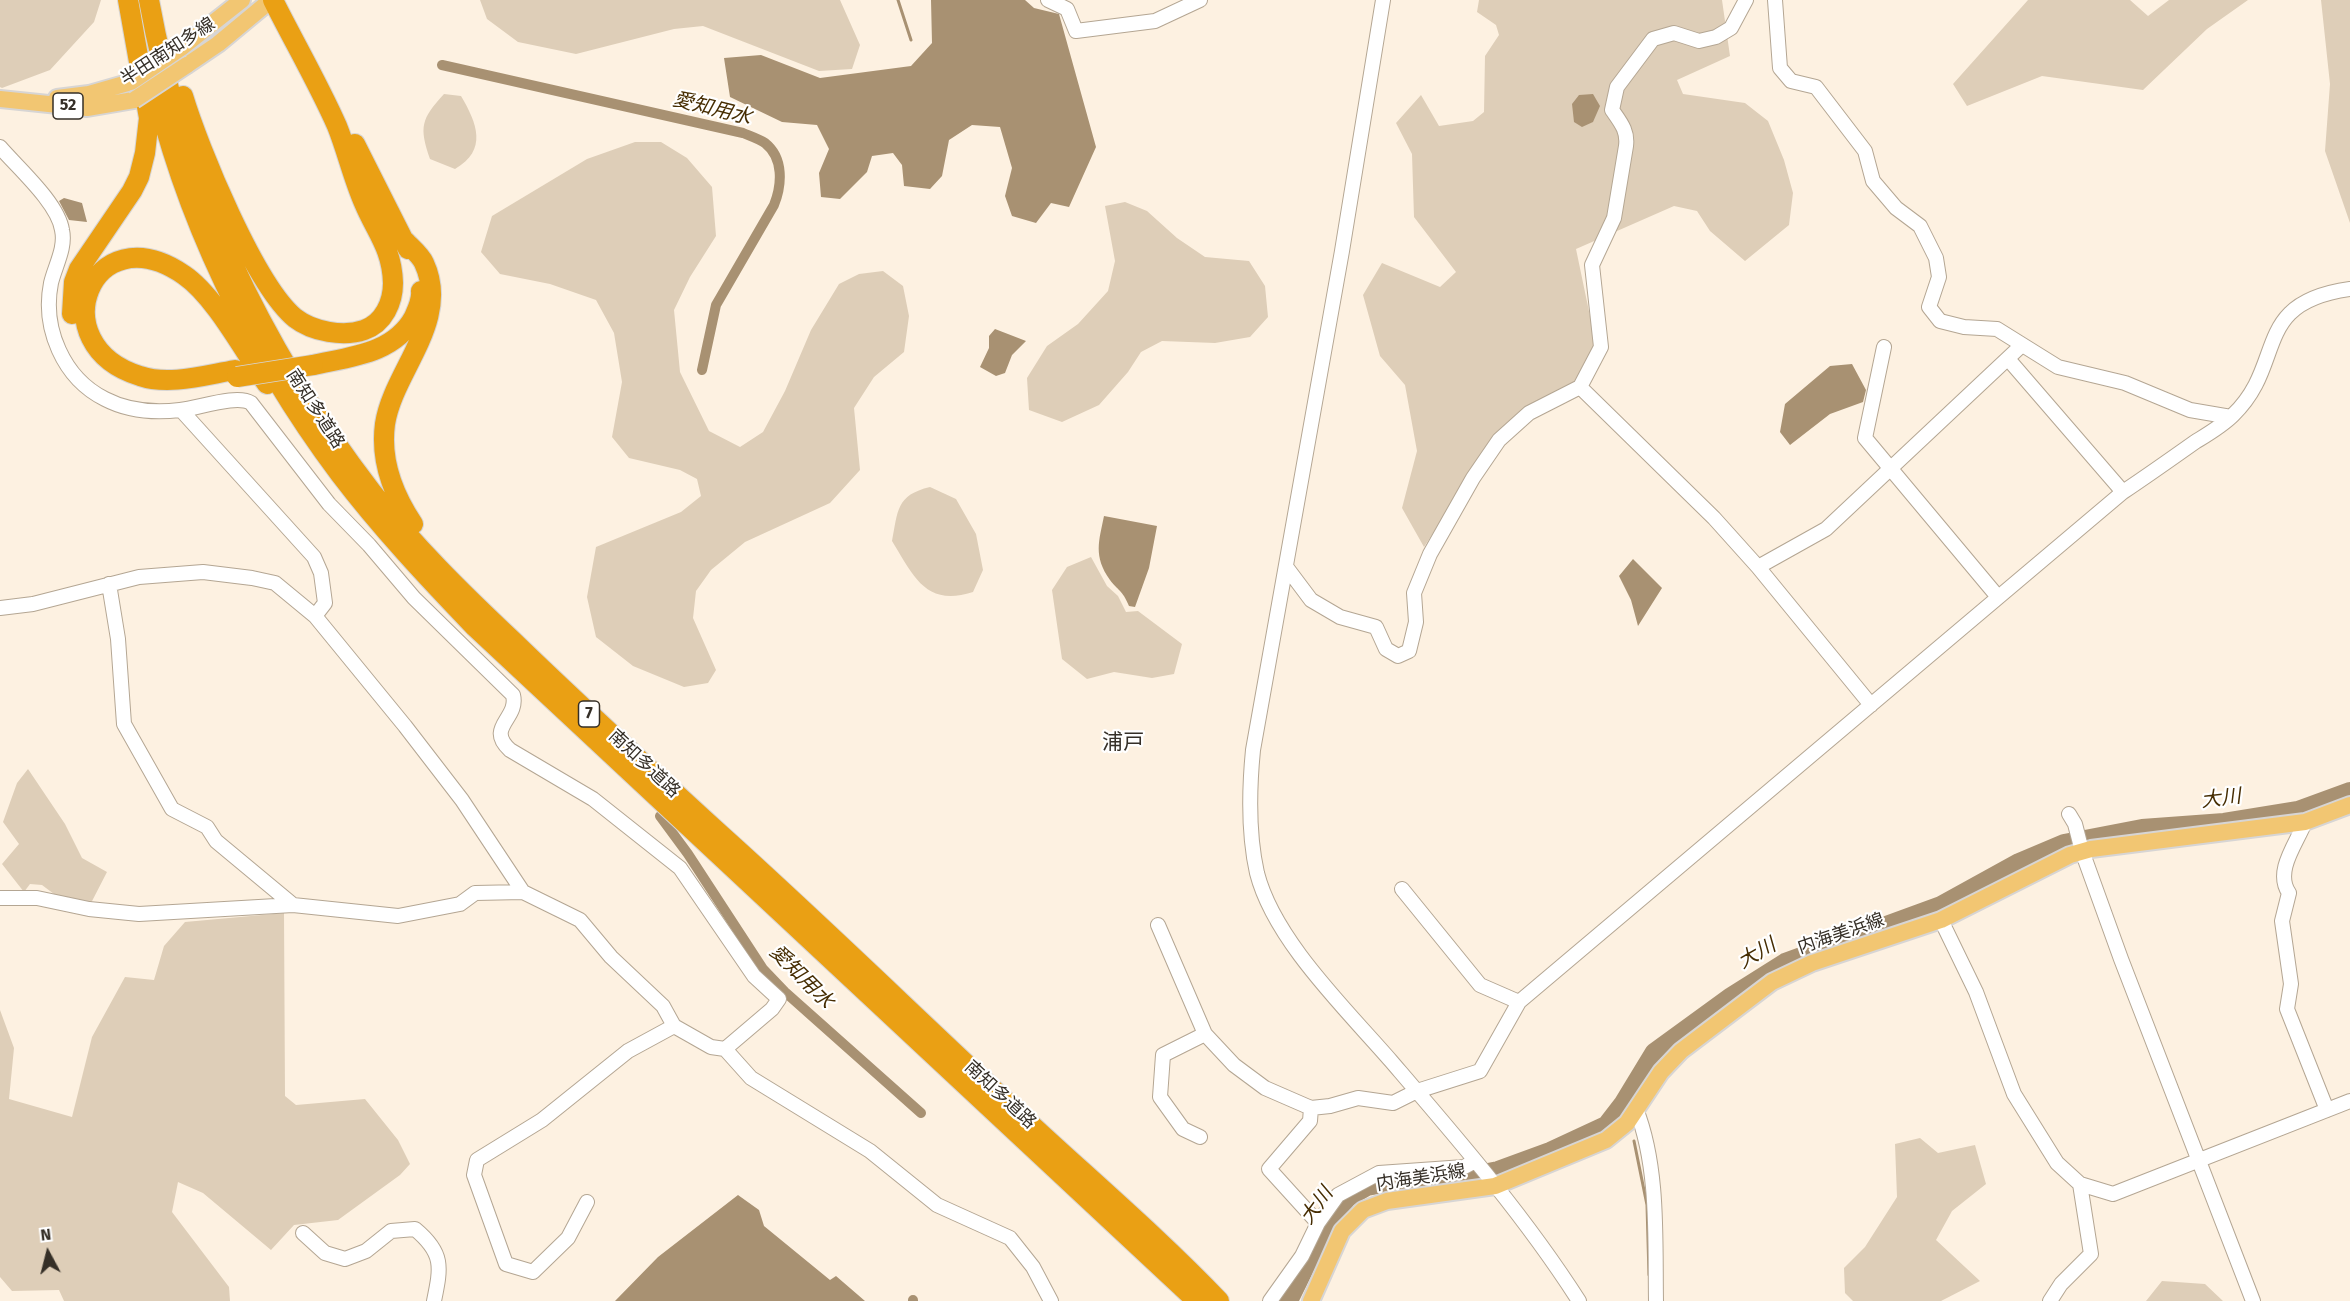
<!DOCTYPE html>
<html>
<head>
<meta charset="utf-8">
<style>
	body { margin:0 }
	#map { position:relative; width:2350px; height:1301px; overflow:hidden; background:#fdf1e1; font-family:"Fira Sans",sans-serif }
	canvas { display:block }
	.north { position:absolute; left:18px; top:1223px; width:60px; height:60px; -webkit-text-stroke:4px #fff; paint-order:stroke; rotate:353deg; font-size:16px; font-weight:700; line-height:24px; text-align:center; color:#352f27 }
	.north::after { content:''; display:block; margin:auto; width:21px; height:27px; background:#352f27; clip-path:polygon(50% 0,100% 100%,50% 72%,0 100%) }
</style>
</head>
<body>
<div id="map">
<canvas width="2350" height="1301"></canvas>
<div class="north">N</div>
</div>
<script>
const ctx = document.querySelector('canvas').getContext('2d');
ctx.lineJoin = 'round';
function paint(path, color) { ctx.fillStyle = color; ctx.fill(path, 'evenodd'); }
function stroke(path, color, width, dash) { ctx.strokeStyle = color; ctx.lineWidth = width; ctx.lineCap = dash ? 'butt' : 'round'; ctx.setLineDash(dash || []); ctx.stroke(path); }
function write(font, color, halo, rows, align = 'center') {
  ctx.font = font + ' "Fira Sans","Noto Sans JP",sans-serif'; ctx.lineWidth = 4.5; ctx.setLineDash([]); ctx.textBaseline = 'middle'; ctx.strokeStyle = halo; ctx.fillStyle = color; for (const [text, x, y, turn = 0] of rows) {
    ctx.save(); ctx.translate(x, y); ctx.rotate((+turn || 0) * Math.PI / 180); ctx.textAlign = isNaN(turn) ? turn : align; if (halo) ctx.strokeText(text, 0, 0); ctx.fillText(text, 0, 0); ctx.restore();
  }
}
const green = new Path2D(`
	M0 0H101L94 22 50 70 2 88 0 87Z
	M480 0H840L860 45 852 69 819 71 703 26 674 29 576 54 518 42 487 19Z
	M1479 0H1722L1730 56 1677 80 1683 94 1745 103 1768 121 1784 160 1793 193 1789 225 1745 261 1710 231 1697 211 1674 206 1576 249 1596 345 1574 382 1525 407 1496 436 1424 547 1402 508 1417 451 1405 385 1380 356 1363 295 1382 263 1440 287 1456 272 1414 217 1412 154 1396 123 1421 95 1439 126 1473 121 1484 112 1485 56 1499 35 1496 25 1477 12Z
	M2028 0H2130L2148 16 2169 0H2248L2207 29 2143 90 2042 76 1967 106 1953 84Z
	M2321 0H2350V223L2325 151 2330 84Z
	M444 94 461 96C477 123 488 150 455 169L430 159C419 127 421 119 444 94Z
	M635 142H661L687 158 712 187 716 236 690 277 674 310 680 372 709 431 740 447 763 432 785 391 811 330 839 284 859 274 883 271 903 286 909 316 904 352 874 377 854 408 860 470 830 503 745 542 711 570 696 591 693 618 716 670 708 683 684 687 633 666 596 637 587 597 596 547 681 512 701 496 697 479 680 470 629 458 612 437 622 382 614 333 596 300 550 284 500 274 481 252 492 216 587 159Z
	M1125 202 1147 211 1177 238 1205 257 1249 261 1265 286 1268 317 1250 337 1215 343 1162 341 1141 352 1128 372 1099 405 1062 422 1029 410 1027 378 1047 346 1078 324 1108 291 1115 261 1105 206Z
	M930 487 956 499 976 534 983 570 973 592C926 607 914 577 892 541 898 511 896 495 930 487Z
	M1091 557 1107 586 1118 596 1126 612 1138 611 1182 644 1174 674 1152 678 1114 672 1087 679 1062 659 1052 590 1067 567Z
	M28 769 65 824 82 858 107 872 90 905 58 897 42 885 30 884 24 892 2 864 19 844 3 822 17 783Z
	M284 913 285 1096 296 1105 365 1099 398 1140 410 1164 400 1175 338 1220 294 1225 271 1250 203 1193 178 1182 172 1212 229 1287 230 1301H64L59 1290 12 1291 0 1277V1010L14 1048 9 1099 72 1117 92 1037 125 977 154 980 164 946 185 922Z
	M1920 1138 1938 1153 1975 1145 1986 1184 1952 1211 1936 1240 1980 1281 1941 1301H1853L1845 1293 1844 1268 1865 1247 1897 1197 1895 1144Z
	M2162 1281 2205 1284 2223 1301H2146Z`);
const water = new Path2D(`
	M931 0H1025L1034 8 1059 14 1096 147 1069 207 1051 203 1036 223 1012 216 1005 196 1012 168 1000 127 972 125 949 140 942 176 930 189 904 186 902 165 893 153 872 156 867 172 840 199 821 197 819 173 829 149 817 125 782 122 730 97 724 58 761 55 820 78 911 66 932 43Z
	M1593 94 1600 106 1593 122 1582 127 1574 122 1572 104 1579 95Z
	M64 198 82 203 87 222 69 220 59 201Z
	M995 329 1026 341 1012 355 1005 373 996 376 980 367 989 348V336Z
	M1852 364 1866 390 1863 402 1830 414 1790 445 1780 432 1785 404 1830 366Z
	M1104 516 1157 526 1149 568 1135 607 1129 606C1122 589 1118 591 1110 580 1093 556 1099 541 1104 516Z
	M1633 559 1662 588 1638 626 1631 600 1619 576Z
	M738 1195 759 1210 764 1226 830 1280 836 1276 865 1301H615L658 1257Z`);
const stream = new Path2D(`
	M898 0 911 40
	M1634 1141 1647 1205 1649 1275`);
const canal = new Path2D(`
	M442 65 743 133C750 136 759 139 765 143 784 158 782 185 774 205L716 305 702 370
	M660 816 688 854 763 969 785 992 921 1113
	M913 1301V1300`);
const river = new Path2D(`
	M1289 1301 1328 1222 1348 1198 1367 1187 1389 1183 1473 1175 1498 1170 1550 1151 1606 1125 1623 1103 1654 1052 1731 996 1785 962 1941 905 2019 862 2064 843 2142 828 2224 822 2298 810 2350 791`);
const minor = new Path2D(`
	M1048 0 1067 9 1076 31 1155 21 1200 0
	M1383 0 1342 251 1253 750C1249 791 1248 833 1257 873 1274 940 1346 1009 1391 1061 1457 1138 1524 1215 1579 1301
	M1775 0 1780 68 1791 81 1816 87 1865 151 1873 181 1896 208 1920 226 1936 258 1939 277 1929 307 1940 321 1964 327 1997 329 2058 367 2125 383 2190 410 2231 417
	M0 147C18 168 58 203 62 230 66 248 55 266 51 283 42 328 63 378 105 399 128 411 155 413 180 410 199 408 237 394 251 403L329 504 369 545 414 598 513 695C519 719 485 727 510 750L593 799 680 868 754 976 779 999 772 1009 725 1049
	M1884 347 1865 438 1998 597
	M2009 360 2123 492
	M1580 387 1714 518 1758 567 1871 705
	M181 410 314 557 321 573 325 603 315 616
	M1758 567 1826 529 2022 345
	M1287 568 1311 600 1340 617 1376 627 1386 649 1398 656 1409 651 1416 622 1414 593 1430 554 1473 478 1499 440 1529 413 1580 387 1601 347 1592 265 1614 218 1626 146C1628 131 1621 123 1612 110L1617 87 1653 39 1674 33 1699 41 1716 37 1731 28 1746 0
	M109 584 118 639 124 724 172 809 207 827 216 841 293 905
	M0 608 33 604 139 577 203 572 252 578 275 583 315 616 405 726 462 800 523 892
	M2069 814 2075 824 2082 851 2121 959 2253 1301
	M2305 822C2297 843 2274 871 2289 893L2282 921 2291 984 2287 1009 2327 1110
	M1402 889 1480 985 1519 1002
	M0 898H37L89 909 139 914 293 905 398 916 460 904 475 893 523 892 580 920 611 957 663 1006 674 1026 711 1047 725 1049 751 1078 870 1151 937 1205 1010 1238 1033 1267 1051 1301
	M1941 920 1976 992 2014 1094 2057 1163 2080 1184 2113 1194 2350 1101
	M1158 925 1205 1034 1234 1065 1265 1088 1311 1108 1330 1106 1358 1098 1393 1103 1417 1091 1480 1071 1519 1002 2123 492C2147 476 2171 459 2195 442 2208 434 2222 426 2233 415 2287 363 2250 303 2350 289
	M1311 1108 1310 1121 1269 1169 1318 1223
	M1636 1109C1659 1167 1655 1240 1656 1301
	M1200 1137 1183 1129 1160 1097 1163 1055 1205 1034
	M587 1202 568 1238 533 1272 506 1264 474 1175 477 1160 542 1120 628 1051 674 1026
	M303 1233 325 1253 345 1259 366 1251 391 1231 415 1229C444 1253 441 1267 434 1301
	M1270 1301 1302 1256 1318 1223 1338 1195 1379 1173 1464 1167 1475 1161
	M2050 1301 2061 1284 2091 1254 2080 1184`);
const major = new Path2D(`
	M181 48 242 0
	M187 65 218 44 271 0
	M57 98 89 94 131 82
	M0 99 87 108 134 100
	M1311 1301 1342 1231 1363 1210 1387 1201 1495 1186 1606 1140 1627 1123 1661 1072 1681 1051 1772 982 1812 963 1941 920 2070 855 2091 849 2305 822 2350 805`);
const highway = new Path2D(`
	M149 0C181 179 260 347 371 491 413 545 463 594 513 641 581 707 651 771 721 835 820 924 914 1016 1011 1106 1080 1171 1153 1232 1219 1301
	M151 70C183 216 251 355 340 474 381 528 428 578 475 627L1197 1301
	M183 96C199 149 255 285 295 318 313 332 344 337 364 330 384 323 393 302 393 283 392 248 376 232 364 203 353 178 347 151 337 126 318 83 294 42 273 0
	M355 144 408 249
	M403 239C409 246 420 254 424 263 451 321 393 371 385 424 380 461 393 494 413 524
	M72 314 74 282 79 269 132 191 139 177 145 153 149 118 128 0
	M313 365C349 357 394 354 414 317 418 308 422 300 421 291
	M235 370C205 375 169 386 140 376 39 345 91 211 184 275 215 296 245 353 267 384`);
const majorBridge = new Path2D(`
	M131 82 181 48
	M134 100 187 65`);
const highwayBridge = new Path2D(`
	M237 377 313 365`);
const shields = [
	[68,106,30],
	[589,714,21]
];
const shieldNames = [
	["52",68,106],
	["7",589,714]
];
const streetNames = [
	["半田南知多線",168,52,-33],
	["南知多道路",315,409,57],
	["南知多道路",644,764,43],
	["内海美浜線",1841,934,-19],
	["南知多道路",1000,1095,43],
	["内海美浜線",1421,1178,-9]
];
const waterNames = [
	["愛知用水",712,109,14],
	["大川",2221,799,-7],
	["大川",1757,954,-30],
	["愛知用水",801,977,45],
	["大川",1317,1206,-54]
];
const quarterNames = [
	["浦戸",1123,743]
];
paint(green, '#deceb8');
paint(water, '#a89172');
stroke(stream, '#a89172', 3);
stroke(canal, '#a89172', 10);
stroke(river, '#a89172', 18);
stroke(minor, '#b4a693', 16);
stroke(major, '#d7d5d4', 20);
stroke(highway, '#d7d5d4', 22);
stroke(minor, '#fff', 14);
stroke(major, '#f2c672', 16);
stroke(highway, '#eaa014', 20);
stroke(majorBridge, '#d7d5d4', 20, []);
stroke(highwayBridge, '#d7d5d4', 22, []);
stroke(majorBridge, '#f2c672', 16);
stroke(highwayBridge, '#eaa014', 20);
for (const [x, y, w] of shields) { const box = new Path2D(); box.roundRect(x - w / 2, y - 13, w, 26, 4.5); ctx.fillStyle = '#fff'; ctx.fill(box); stroke(box, '#352f27', 1.5); }
write('bold 16px', '#352f27', null, shieldNames);
write('18px', '#352f27', '#fff', streetNames);
write('italic 20px', '#462d02', '#fff', waterNames);
write('21px', '#352f27', '#fff', quarterNames);
</script>
</body>
</html>
